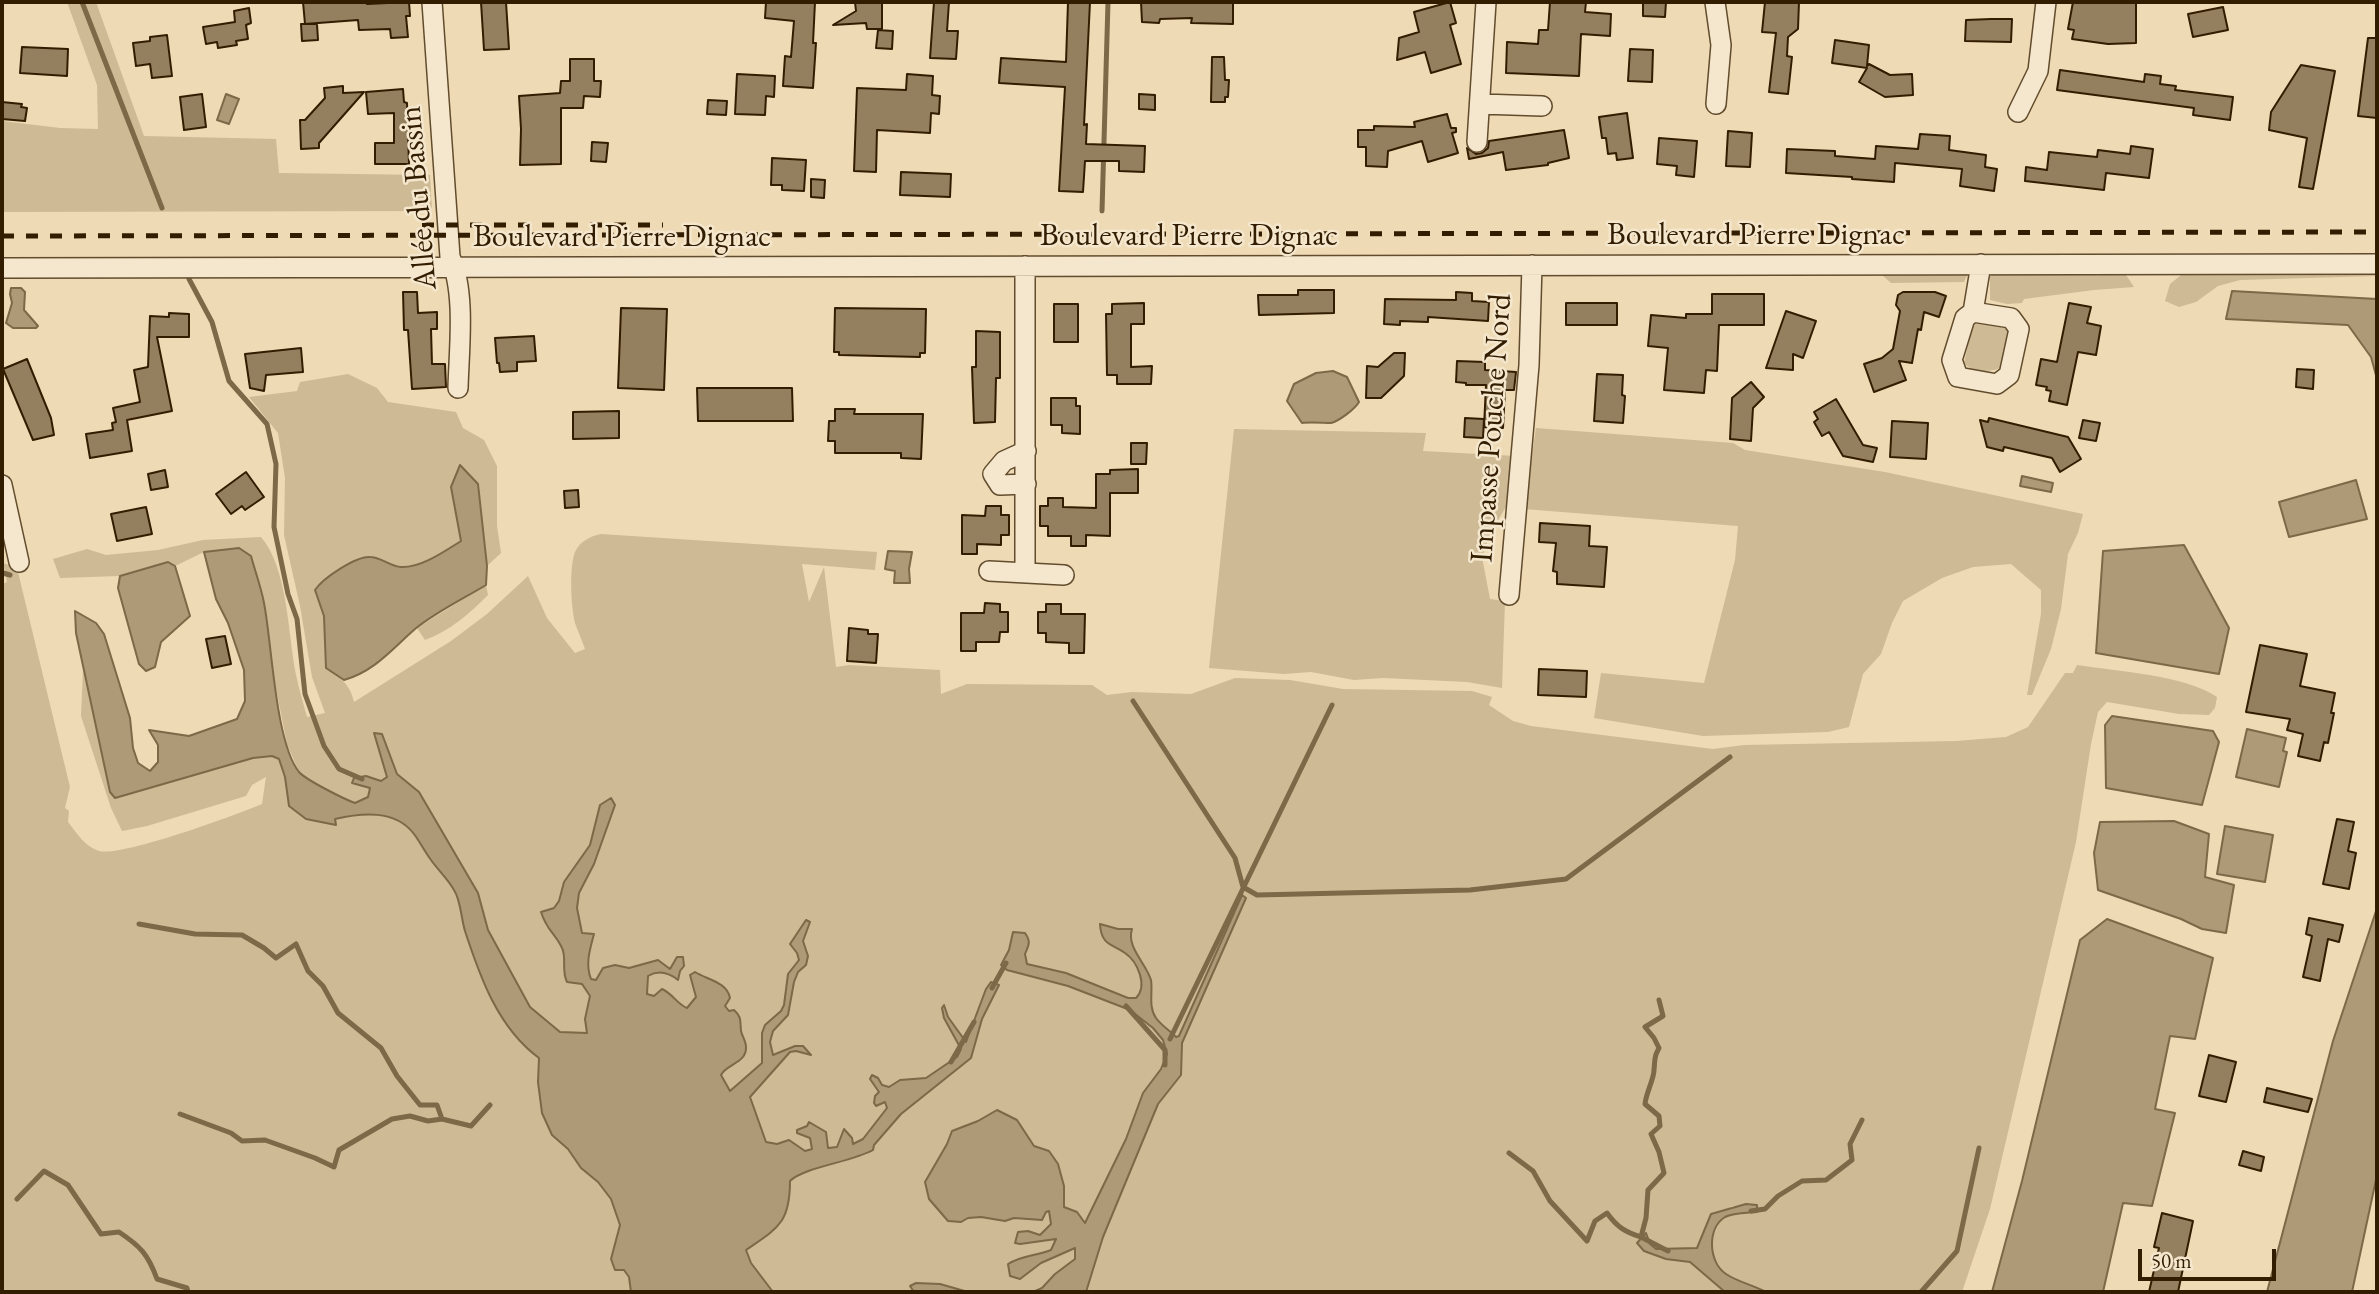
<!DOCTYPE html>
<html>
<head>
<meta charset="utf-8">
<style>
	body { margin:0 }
	#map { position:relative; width:2379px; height:1294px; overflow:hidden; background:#eedab4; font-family:"EB Garamond",serif }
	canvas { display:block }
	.frame { position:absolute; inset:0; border:4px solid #331d00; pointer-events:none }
	.scale { position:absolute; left:2138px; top:1249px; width:138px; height:32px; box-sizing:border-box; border:4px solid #331d00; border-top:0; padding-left:9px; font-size:21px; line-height:24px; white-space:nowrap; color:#331d00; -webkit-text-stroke:5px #f4e7ce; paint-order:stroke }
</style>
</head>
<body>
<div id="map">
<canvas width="2379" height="1294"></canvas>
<div class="frame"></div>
<div class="scale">50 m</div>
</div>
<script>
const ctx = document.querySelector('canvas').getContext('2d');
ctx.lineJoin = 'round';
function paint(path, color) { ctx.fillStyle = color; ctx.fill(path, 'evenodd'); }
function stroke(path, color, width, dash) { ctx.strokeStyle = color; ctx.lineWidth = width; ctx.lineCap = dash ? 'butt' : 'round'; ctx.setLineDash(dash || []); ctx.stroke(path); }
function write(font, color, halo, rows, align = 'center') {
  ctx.font = font + ' "EB Garamond",serif'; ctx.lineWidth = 5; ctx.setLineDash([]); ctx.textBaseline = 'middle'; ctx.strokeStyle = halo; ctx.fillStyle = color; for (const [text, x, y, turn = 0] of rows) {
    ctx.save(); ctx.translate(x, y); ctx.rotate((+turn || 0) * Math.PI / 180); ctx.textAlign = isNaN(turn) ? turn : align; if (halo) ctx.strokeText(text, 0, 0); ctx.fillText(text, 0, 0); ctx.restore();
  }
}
const green = new Path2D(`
	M67 2H96L144 136 276 139 279 173 430 175 432 211 2 212V121L60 128 98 129 97 85Z
	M2186 271 2377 272V276L2240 280 2218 286 2196 302 2179 307 2165 301 2170 284Z
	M1968 273 1964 282 1891 283 1882 275Z
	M1996 274 2126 275 2134 287 2094 290 2024 299 2022 303 2007 304 1990 300V276Z
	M1989 320 2010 325 2000 368C1990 373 1971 372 1964 363L1971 331 1976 323Z
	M348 374 377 388 388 402 456 412 463 428 484 440 497 466V526L501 553 487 566 478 484 451 487 461 541C445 552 422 568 402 567 391 567 381 557 370 557 356 556 323 578 315 590L324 616 326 668C341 678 350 684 354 702L451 641 487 614 528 576 547 618 575 653 585 649C582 640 578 632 575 623 571 606 569 568 575 552 580 541 591 536 601 534L877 552 875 570 802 564 809 602 824 567 836 667 849 665 940 670 941 694 967 684 1092 685 1107 695 1132 692 1191 694 1235 678 1290 680 1343 689 1472 691 1492 697 1489 705 1513 721 1531 726 1713 749 1744 745 1956 741 2006 737 2028 727 2065 673H2073L2077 665C2115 671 2185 675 2217 697L2215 708 2209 715 2179 714 2107 702 2098 712 2091 744 2076 842 1990 1209 1962 1292H1766L1724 1273 1713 1255 1711 1240 1720 1222 1727 1216 1757 1212 1732 1206 1699 1242 1697 1248 1656 1249 1650 1244 1644 1251 1666 1259 1690 1262 1725 1292H2V584L7 582 3 563 17 568 70 787 65 808 69 811 68 822C77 833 84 846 99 851 122 857 236 815 262 804L266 777 252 785 246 796 147 826 122 831 111 808 81 716 83 670 110 792 115 798 253 758 273 756 299 772 287 744 274 678 239 548 204 552 175 566 167 562 120 576 60 578 53 559 87 549 106 555 158 550 203 540 261 537C288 568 288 636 296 675 299 689 303 703 307 717L325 713 312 677 300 606 284 535 285 478 278 433 249 397 297 391 300 382Z
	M1536 428 1733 443 1745 450 1885 472 2083 514 2078 533 2068 554 2061 609 2051 649 2032 695H2027L2041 614V590L2011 564 1973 567 1942 578 1903 601 1892 623 1881 654 1863 674 1849 727 1828 732 1703 736 1594 718 1601 673 1704 683 1735 560 1738 526 1524 509Z
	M1234 429 1426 433 1423 451 1516 456 1510 500 1491 532 1482 557 1490 599 1505 601 1502 688 1467 682 1383 678 1354 680 1311 672 1284 674 1209 668Z
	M486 585 488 595C469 614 450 631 425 640L417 628Z`);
const water = new Path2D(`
	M226 94 239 99 229 124 217 120Z
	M11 288H21L25 292 24 310 38 326 36 328H13L6 323 12 303 10 294Z
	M2232 291 2377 299V379L2371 357 2348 325 2226 319Z
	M1333 371 1347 377 1359 402C1355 409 1339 421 1331 423 1329 423 1308 422 1302 423L1287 401 1294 384 1316 373Z
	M460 465 478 484 487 566 486 585C463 599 436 612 415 629 392 649 375 671 344 680L326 668 324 616 315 590C323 578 356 556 370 557 381 557 391 567 401 567 421 568 445 551 461 541L451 487Z
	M2022 476 2053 483 2051 492 2020 486Z
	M2356 480 2367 519 2289 537 2279 502Z
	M2184 545 2229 628 2219 674 2096 653 2103 551Z
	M239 548 251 556C255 571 261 587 264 603 272 643 275 742 299 772 306 780 344 799 355 803L368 797 370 788 352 783 354 778 366 776 381 781 387 777 374 733 382 734 397 774 419 792 478 893 488 930 530 1007 560 1032 587 1033 585 1019 590 996 582 984 567 982C561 970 567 958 562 948 555 933 547 931 541 912L554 908 559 901 564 882 590 845 600 805 611 798 615 805 594 864 579 893 577 908 582 933 594 934C590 949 585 964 591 979L596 980 603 968 615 965 629 968 658 960 670 969 677 957H683L684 966 680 971 678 980C669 973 658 970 648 976L647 994 654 996 662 989C673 994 677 1004 687 1008L696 997 690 975 695 972C708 980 727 982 730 998L725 1006 729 1011 734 1010C742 1017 740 1021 741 1031 742 1036 746 1041 746 1047 747 1063 726 1064 721 1075L730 1091 762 1063V1033L765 1025 781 1011 784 1005 788 974 799 960 797 953 790 944 806 920 810 922 803 941 808 956 806 965 798 972 794 982 788 1015 773 1031 770 1042 773 1055 795 1046H803L811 1055 796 1051 790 1052 750 1097 766 1142 777 1144 789 1140 805 1151 812 1149 810 1138 797 1133V1130L807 1126 809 1122 826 1132 828 1148 837 1147 844 1129 852 1138 853 1144 863 1139 887 1108 885 1102 876 1106 874 1103 875 1096 879 1092 870 1079 872 1075 878 1078 882 1085 889 1087 900 1080 926 1078 957 1057 961 1049 944 1018 942 1008 944 1005 948 1017 966 1042 986 989 991 982 999 985 982 1019 971 1058 901 1114 874 1145 873 1150C852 1162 804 1167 790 1181 790 1223 778 1228 746 1250L751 1263 773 1292H631L629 1277 624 1270H615L611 1259 620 1225 611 1199 598 1182 581 1168 568 1149 552 1135 542 1113 538 1082 539 1058C498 1028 480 977 465 931 461 918 461 901 454 890 448 879 438 870 431 860 425 852 420 842 414 834 395 809 361 813 335 819L336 825 306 819 289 806 285 777 279 759 272 756 253 758 115 798 110 792 76 633 75 611 96 623 104 634 130 718 133 748 138 763 150 771 158 762V745L149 730 189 736 237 719 245 701 244 670 228 623 216 599 204 552Z
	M888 551 912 552 909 569 910 583H894L895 571 885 569Z
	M168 562 175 566 190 616 161 642 155 667 146 671 139 664 118 588 120 576Z
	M2112 716 2213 731 2219 742 2202 805 2106 788 2105 725Z
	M2247 729 2286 738 2283 751 2287 752 2279 787 2236 777Z
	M2174 821 2209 834 2205 877 2234 885 2226 933 2202 929 2181 919 2098 890 2094 853 2100 822Z
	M2225 826 2273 835 2265 882 2217 874Z
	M1242 895 1246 898 1182 1043 1181 1075 1158 1104 1103 1237 1086 1292H1033L1042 1288 1055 1274 1075 1259V1248L1041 1263 1020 1279 1010 1276 1008 1264C1022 1255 1036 1256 1051 1250L1056 1239 1020 1244 1015 1243 1018 1232 1028 1231 1040 1235 1051 1224 1049 1211 1046 1212 1042 1220 1014 1218 1005 1221 981 1217 968 1218 961 1222 948 1221 929 1199 925 1182 947 1144 952 1131 978 1121 997 1110 1017 1120 1034 1146 1049 1151 1058 1164 1064 1186V1207L1077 1212 1085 1223 1126 1139 1143 1093 1161 1069 1167 1054 1163 1040 1153 1028 1130 1010 1068 986 1007 970 1001 965 1009 950 1013 932 1025 933C1031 941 1029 945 1025 954L1027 964 1066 973 1128 998H1136C1148 986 1138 962 1125 953 1112 944 1101 945 1100 924L1118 929H1132C1126 947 1146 963 1151 980 1153 992 1148 1007 1156 1018 1161 1025 1170 1031 1176 1037L1179 1036Z
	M2377 908V1175L2352 1292H2267L2333 1041Z
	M2107 919 2213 958 2195 1039 2170 1036 2155 1109 2175 1113 2152 1206 2123 1203 2103 1292H1992L2022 1181 2080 940Z
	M1746 1204 1757 1205V1212C1747 1213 1733 1213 1725 1217 1706 1229 1709 1263 1726 1274 1738 1282 1753 1285 1766 1292H1725L1690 1262 1666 1259 1644 1251 1637 1243 1646 1233 1650 1244 1656 1249 1697 1248 1711 1214Z
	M916 1283 940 1284 968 1292H914L910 1286Z`);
const stream = new Path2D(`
	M82 2 162 208
	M1102 211 1108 2
	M189 279 212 322 229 381 267 424 276 464 274 527 288 594 297 619 305 694 324 746 339 769 362 779
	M2 575 3 573 10 575
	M1133 701 1235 858 1243 887 1257 895 1470 890 1566 879 1730 757
	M139 924 195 934 242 935 264 948 276 958 296 944 308 971 323 986 338 1013 381 1048 397 1076 420 1105H437L442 1119
	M992 988 1006 963
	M1659 1000 1663 1016 1645 1027 1654 1038 1659 1048C1654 1057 1655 1060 1654 1070 1654 1079 1646 1093 1645 1104L1659 1116 1660 1126 1651 1134 1659 1152 1664 1173 1648 1190 1646 1218 1641 1237 1668 1251
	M1126 1006 1165 1050V1065
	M1170 1039 1332 705
	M951 1062 974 1022
	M180 1114 231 1133 242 1141 265 1140 315 1158 334 1167 339 1150 392 1119 410 1116 428 1121 442 1119 471 1126 490 1105
	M1509 1153 1533 1171 1550 1201 1587 1241 1595 1221 1607 1213C1617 1227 1625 1232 1641 1237
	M17 1199 44 1171 68 1185 101 1234 119 1232C140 1246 148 1254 157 1279L187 1288 188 1292
	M1751 1211 1765 1209 1778 1196 1802 1181 1826 1180 1852 1160 1850 1144 1862 1120
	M1921 1292 1957 1251 1979 1148`);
const building = new Path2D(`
	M303 2H367V4L409 2 410 16H406L408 37 391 38 390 29 359 30 358 20 305 24Z
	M481 2H506L509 49 484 50Z
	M766 2H815L813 43H816L813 88 783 86 785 56 791 57 794 21 765 18Z
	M855 2H882V29H867L866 23 833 25 856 11Z
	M934 2H949L947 31H958L956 59 930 58Z
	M1068 2H1090L1084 125 1087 124 1086 144 1145 146 1144 172 1119 171V161H1085L1083 192 1059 191 1065 87 999 83 1001 58 1066 62Z
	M1141 2H1233V24L1191 23 1192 18 1160 19 1159 23 1142 22Z
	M1450 2 1456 23 1450 25 1461 64 1431 73 1425 52 1397 60 1399 38 1419 32 1414 12Z
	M1550 2H1586L1585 12 1611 14 1610 36 1581 34 1579 76 1506 73 1507 42 1538 44 1539 30H1548Z
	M1643 2H1666L1665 17 1643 16Z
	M1765 2H1799L1798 29 1788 37 1787 56 1792 57 1788 94 1769 92 1776 33 1762 32Z
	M2073 2H2136V43L2108 44 2072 39 2074 30 2068 29Z
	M2223 7 2228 30 2193 37 2188 14Z
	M249 8 251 23 246 25 248 39 236 41 237 45 218 48 217 42 206 44 203 27 235 22 234 11Z
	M1991 19H2012L2011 42 1965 41 1966 20Z
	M301 24H317L318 40 302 41Z
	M878 30 893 31 892 49 876 48Z
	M167 35 172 76 152 78 150 64 136 66 133 43 150 41V37Z
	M2368 38H2377V118L2358 116Z
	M1835 40 1869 45 1867 66 1869 64 1890 75 1912 74 1913 95 1885 97 1859 82 1867 68 1832 63Z
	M22 47 68 49 67 76 20 73Z
	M1630 49 1653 50 1652 82 1628 81Z
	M1212 57H1224L1225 80H1229L1228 97H1225V102H1211Z
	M570 59H594V81H601L600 97 584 96 583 108H561V164L520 165 521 129 519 96 560 93 561 81H570Z
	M2301 65 2335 71 2313 189 2299 187 2307 138 2269 130 2271 112Z
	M2060 70 2144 82 2145 74 2161 76 2160 84 2176 86 2175 90 2233 97 2230 120 2193 115 2194 108 2057 90Z
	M737 74 775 76 774 97 766 96 765 115 735 114Z
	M907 74 933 76 932 95 940 96 939 114 931 113 930 133 877 130 876 172 854 171 857 88 906 90Z
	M343 86V93L364 92 319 143V148L301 149 300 120H305L325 98 324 88Z
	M403 89 404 102 407 103 409 164H375V143H394V113L368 114 366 92Z
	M202 94 206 127 184 130 180 97Z
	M1139 94 1155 95V110L1139 109Z
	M708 100 727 101 726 115 707 114Z
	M2 102 22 104 21 107 27 108 25 121 2 119Z
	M1627 113 1633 158 1617 160 1616 153 1608 154 1606 138H1602L1599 117Z
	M1447 114 1451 128H1456V132L1452 133 1458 153 1428 162 1422 141 1388 151 1387 167 1366 166V147H1358V130H1374V126L1415 127 1414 122Z
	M1564 130 1569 158 1548 163V165L1506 170 1503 152 1469 159 1467 148 1476 154 1482 153 1488 148 1489 141Z
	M1728 131 1752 133 1750 167 1726 166Z
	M1920 134 1950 136 1949 150 1986 155 1985 167 1997 169 1994 191 1960 186 1962 169 1895 163 1894 182 1852 179V177L1786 173 1787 149 1835 151V156L1875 159 1876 146 1918 149Z
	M1659 138 1697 141 1694 177 1676 175 1677 166 1657 164Z
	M592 142 608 143 606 162 591 161Z
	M2131 146 2153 149 2149 178 2106 173 2104 190 2025 181 2026 167 2047 170 2049 152 2097 157 2098 150 2130 154Z
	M772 158 806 160 804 191 782 190V185H771Z
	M901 172 951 174 950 197 900 195Z
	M811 179 825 180 824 198 811 197Z
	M1298 290H1334V313L1259 315 1258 295H1298Z
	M403 292H417L418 313 437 312V329H431L432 364H445L446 387 412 389 408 330H404Z
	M1456 292 1472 293V301L1489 302 1488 321 1428 317V322L1400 321V325L1384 324 1385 299 1456 300Z
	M1903 292H1935L1946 296 1939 317 1924 312 1921 330 1918 329 1912 363 1899 361 1906 380 1874 392 1864 364 1882 358 1893 349 1900 311 1896 305 1898 295Z
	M1712 294H1764V325H1719L1717 371 1706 370 1704 393 1664 390 1668 348 1648 346 1651 315 1686 318V314H1712Z
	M1144 303V324H1131V367L1152 366 1151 384H1117V375H1107L1106 314H1112V304Z
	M1566 303H1617V325H1566Z
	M2069 303 2091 307 2087 323 2101 326 2096 355 2078 352 2067 405 2049 401 2051 391 2046 390 2047 387 2036 385 2041 359 2057 362Z
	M1054 304H1078V342H1054Z
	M621 308 667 309 664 390 618 388Z
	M835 308 926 309 925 353H920V357L839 355V352H834Z
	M1786 311 1816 321 1803 358 1793 354V370L1766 368Z
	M169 313 189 314V337H157L172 411 127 420 132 451 90 458 86 434 113 430 112 423 116 422 113 408 140 402 134 370 148 367 150 316 169 317Z
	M976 331 1000 332V378H996L995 422 974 423 972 367H976Z
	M534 336 536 361 517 362V371L500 372 499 363H497L495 338Z
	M301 348 303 372 266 375 264 391 250 388 245 354Z
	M1394 353H1405L1404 376 1381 398H1366L1367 366 1378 367Z
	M27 359 51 418 54 435 33 440 3 369Z
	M1457 361 1485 362V370L1516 372 1514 390H1505L1503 428 1484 427 1486 385H1466V383L1456 382Z
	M2297 369 2314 370 2313 389 2296 387Z
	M1597 374 1623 375 1622 395 1625 396 1623 423 1594 421Z
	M1751 382 1764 397 1753 408 1751 441 1730 439 1732 398Z
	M697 388H792L793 421H698Z
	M1051 398H1076V406H1080V434L1062 433V425H1051Z
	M1836 399 1863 445 1877 448 1873 462 1843 456 1829 432 1822 436 1814 422 1818 419 1814 412Z
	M835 409H855L854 414H923L921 459 901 458V453H835V441H828L829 421H835Z
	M619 411V438L573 439V412Z
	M1465 418 1484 419 1483 438 1464 437Z
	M1989 418 2068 437 2081 459 2060 472 2052 458 2004 447 2003 451 1987 447 1980 420 1988 422Z
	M2083 420 2100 423 2096 441 2079 438Z
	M1892 421 1928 423 1926 459 1890 457Z
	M1131 443H1147L1146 464H1131Z
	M1138 469V493H1110V536L1086 535V546H1071V536H1048V526H1040V506H1048V498H1063V507L1096 508V474H1110V470Z
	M165 470 168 487 151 490 148 474Z
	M246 472 264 497 245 510 242 506 231 514 216 494Z
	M578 490 579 507 565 508 564 491Z
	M986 506H1001V515H1009V535H1001V545L977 544V554H962V515L985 516Z
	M146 507 152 534 117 541 111 514Z
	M1540 523 1590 526 1589 546 1607 547 1604 587 1557 584V572L1553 571 1556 543 1539 542Z
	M985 603 1000 604V612H1008V632H1000L999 642H976V651H961V613H984Z
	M1046 604H1061V614H1085L1084 653H1069V643L1046 642V633H1038V612H1046Z
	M849 628 868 630V634H878L876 663 847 661Z
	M225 636 231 664 212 668 206 639Z
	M2260 645 2307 654 2300 686 2335 693 2331 713H2334L2328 743 2324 742 2320 761 2298 756 2303 734 2287 730 2290 719 2246 712Z
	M1539 669 1587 671 1586 697 1538 695Z
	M2337 819 2354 822 2348 851 2356 853 2349 889 2323 884Z
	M2309 918 2343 925 2339 942 2328 939 2320 981 2303 977 2312 936 2306 934Z
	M2209 1055 2236 1062 2226 1102 2199 1096Z
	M2267 1088 2312 1099 2308 1112 2264 1102Z
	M2243 1151 2264 1157 2261 1171 2239 1165Z
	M2162 1213 2193 1221 2178 1292H2149L2159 1248 2154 1247Z`);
const minor = new Path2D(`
	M432 2 450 257C466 292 459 349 458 388
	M1715 2 1721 45 1716 104
	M1481 104 1542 106
	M2018 112 2038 71 2046 2
	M1477 142 1486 2
	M1025 266V573
	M2 268 2377 264
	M1973 312 2011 318 2019 329 2009 375 1997 384 1958 377 1952 360 1965 318 1973 312 1981 264
	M1026 484 1000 485 993 474 1004 461 1026 451
	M2 485 19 562
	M989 571 1064 575
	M1509 595 1529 365 1532 265`);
const rail = new Path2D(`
	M422 225H663
	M2 236 2377 232`);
const streetNames = [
	["Allée du Bassin",419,198,-95],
	["Boulevard Pierre Dignac",1756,235],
	["Boulevard Pierre Dignac",1189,236],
	["Boulevard Pierre Dignac",622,237],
	["Impasse Pouche Nord",1492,428,-86]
];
paint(green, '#ceba95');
paint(water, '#ae9a77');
stroke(water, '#7d6847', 2);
stroke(stream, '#7d6847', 5);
paint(building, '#947f5e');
stroke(building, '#331d00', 2);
stroke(minor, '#624c2d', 22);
stroke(minor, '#f4e7ce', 19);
stroke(rail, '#331d00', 5, [12, 12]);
write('32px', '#331d00', '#f4e7ce', streetNames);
</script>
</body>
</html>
